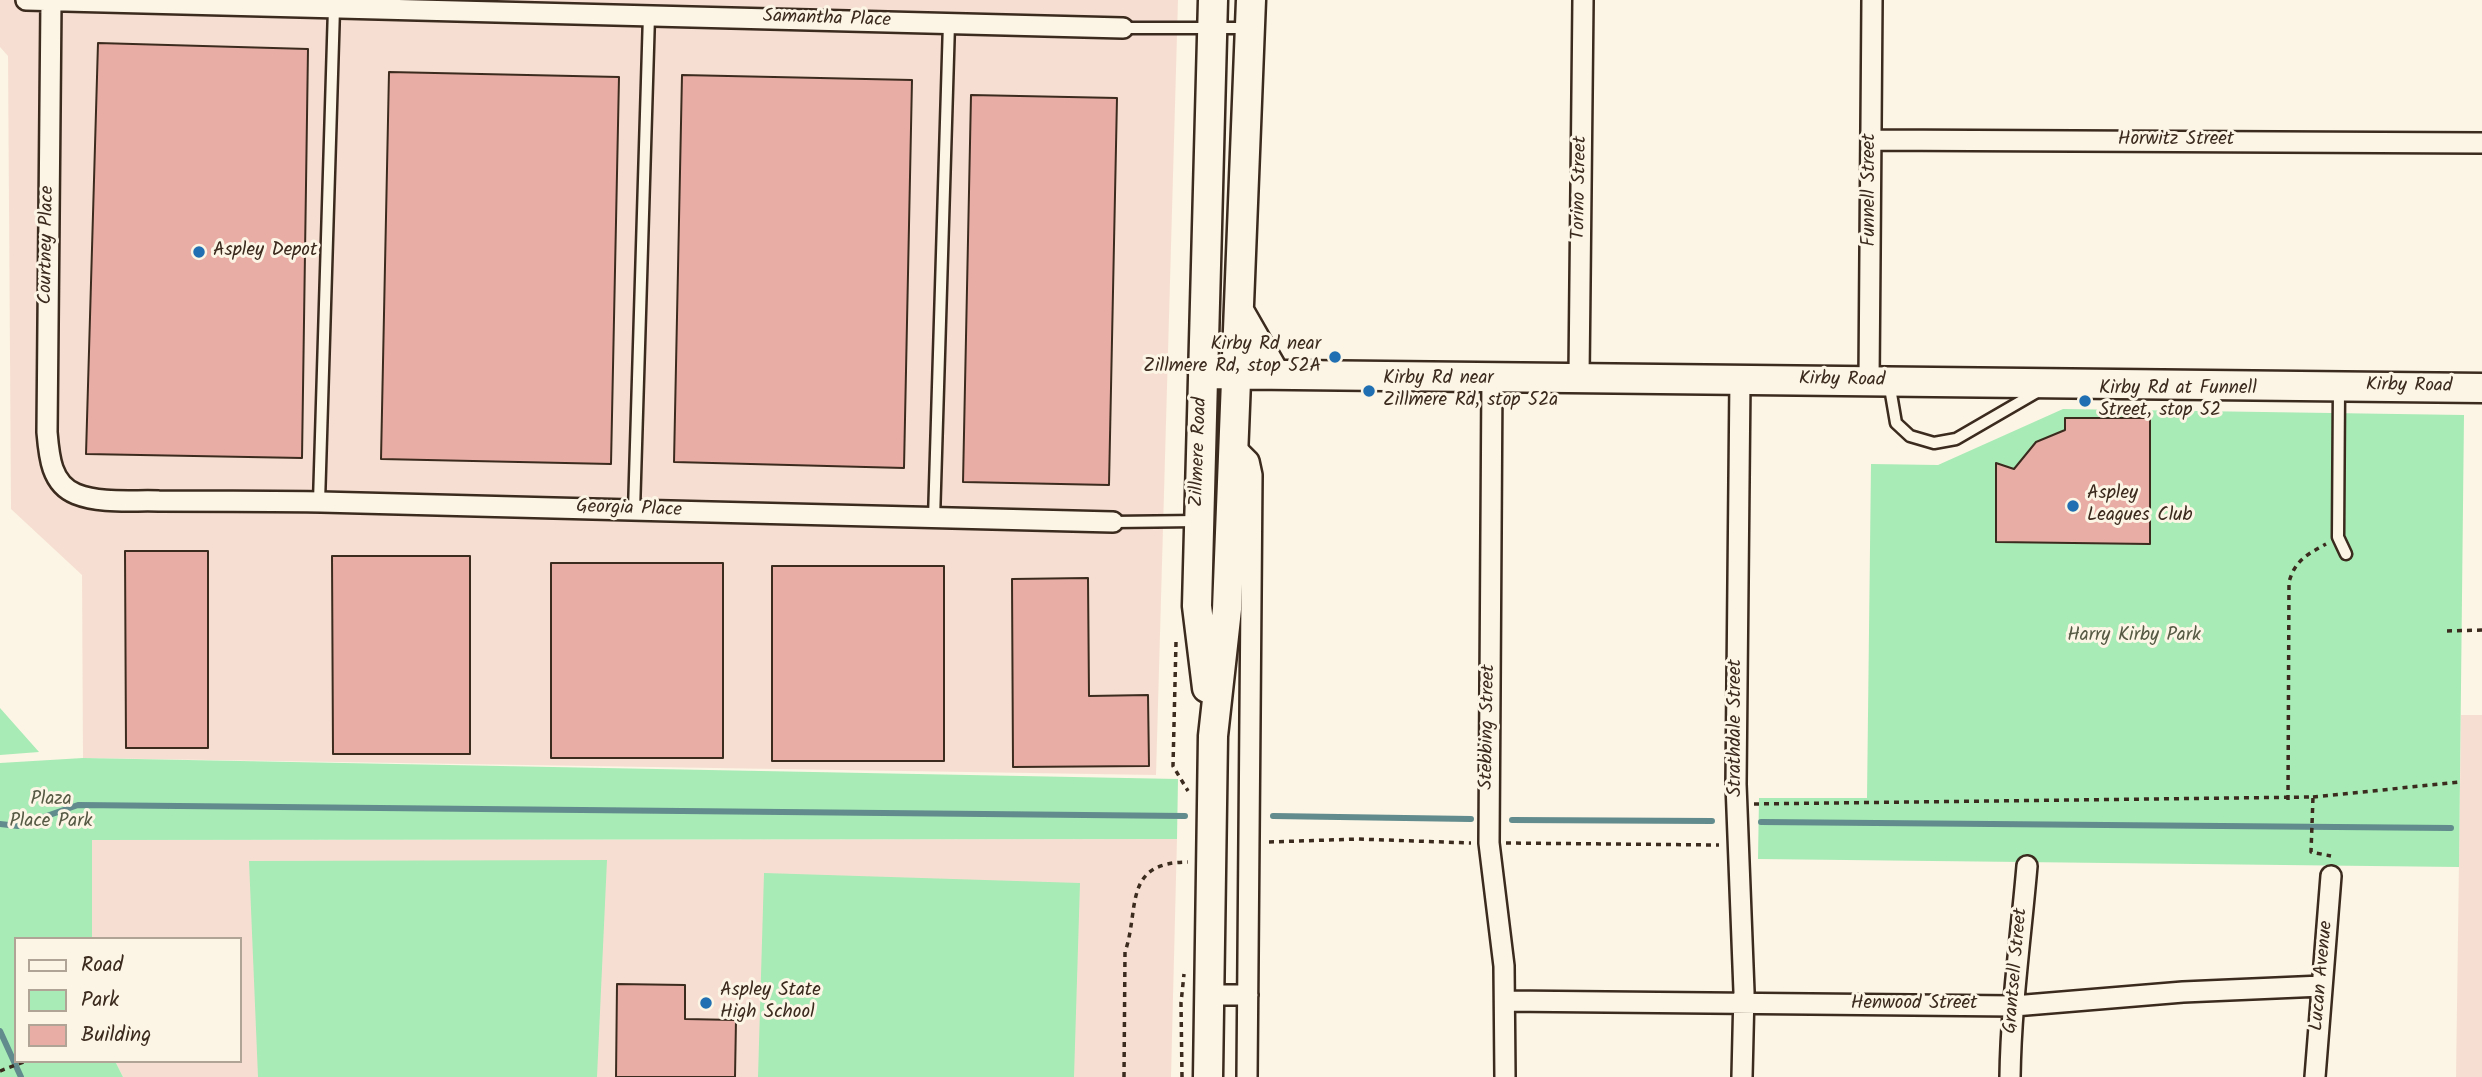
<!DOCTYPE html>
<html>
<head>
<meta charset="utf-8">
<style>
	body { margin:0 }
	#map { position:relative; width:2482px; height:1077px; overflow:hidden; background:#fcf5e5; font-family:Kalam,sans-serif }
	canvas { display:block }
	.legend { position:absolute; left:14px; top:937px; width:228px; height:126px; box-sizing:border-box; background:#fcf5e5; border:2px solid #afa495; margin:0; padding:9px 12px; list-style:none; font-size:21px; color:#3b2a1e }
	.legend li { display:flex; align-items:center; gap:14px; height:35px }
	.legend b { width:35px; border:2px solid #afa495 }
</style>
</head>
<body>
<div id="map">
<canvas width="2482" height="1077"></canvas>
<ul class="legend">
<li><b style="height:9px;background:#fcf5e5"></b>Road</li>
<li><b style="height:19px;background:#a8ebb6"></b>Park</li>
<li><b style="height:19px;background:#e8ada5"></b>Building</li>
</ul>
</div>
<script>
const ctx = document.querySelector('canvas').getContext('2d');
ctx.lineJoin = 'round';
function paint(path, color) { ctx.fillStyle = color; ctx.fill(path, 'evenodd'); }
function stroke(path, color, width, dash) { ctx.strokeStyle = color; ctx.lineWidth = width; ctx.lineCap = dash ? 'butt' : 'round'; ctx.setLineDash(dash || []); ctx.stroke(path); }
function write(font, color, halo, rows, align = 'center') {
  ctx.font = font + ' Kalam,sans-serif'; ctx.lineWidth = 6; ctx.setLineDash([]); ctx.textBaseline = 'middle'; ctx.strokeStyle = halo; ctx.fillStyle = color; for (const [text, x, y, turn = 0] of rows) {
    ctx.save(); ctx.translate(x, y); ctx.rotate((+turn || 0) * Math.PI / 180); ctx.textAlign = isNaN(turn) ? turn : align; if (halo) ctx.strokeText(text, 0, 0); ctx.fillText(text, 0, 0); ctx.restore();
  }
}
const built = new Path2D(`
	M0 0H1178L1156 775 83 758 82 575 11 509 8 56 0 47Z
	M2461 715H2482V1077H2456Z
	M1177 839 1171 1077H123L115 1061H240V939H92V840Z`);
const green = new Path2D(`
	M2063 409 2464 415 2459 867 1758 859 1759 798H1867L1871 464 1938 465Z
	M0 708 39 752 0 755Z
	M83 758 1178 779 1177 839 92 840V939H16V1061H115L123 1077H0V763Z
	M607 860 597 1077H258L249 861Z
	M764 873 1080 883 1074 1077H758Z`);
const stream = new Path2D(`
	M1273 816 1471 819
	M1512 820 1712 821
	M1761 822 2451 828
	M0 824 18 826 78 805 1185 816
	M0 1031 21 1077`);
const building = new Path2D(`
	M98 43 308 49 302 458 86 454Z
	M389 72 619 77 611 464 381 459Z
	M682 75 912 80 904 468 674 462Z
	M971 95 1117 98 1109 485 963 482Z
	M2065 418H2150V544L1996 542V463L2014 469 2036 442 2065 430Z
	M125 551H208V748H126Z
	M332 556H470V754H333Z
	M551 563H723V758H551Z
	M772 566H944V761H772Z
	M1088 578 1089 696 1148 695 1149 766 1013 767 1012 579Z
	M617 984 685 985V1019L736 1020 735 1077H616Z`);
const path = new Path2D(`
	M2447 631 2482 630
	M1176 642 1173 766 1188 791
	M2313 797 2460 782
	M2288 800 2289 582C2295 560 2308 554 2326 544
	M1754 804 2313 797 2311 852 2331 856
	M1269 842 1358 839 1471 843
	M1506 843 1719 845
	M0 1071 26 1061
	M1124 1077 1125 952C1140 909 1122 862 1188 862
	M1182 1077 1181 1003 1184 974`);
const lane = new Path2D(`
	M1123 28H1247
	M1889 382 1896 423 1910 436 1934 443 1956 439 2037 392
	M2339 390 2338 537 2346 554
	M319 502 334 8
	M634 511 649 15
	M934 519 949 23
	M1113 522 1198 521`);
const street = new Path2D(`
	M26 0 1123 28
	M51 1 47 432C49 456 51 484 76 494 101 504 133 500 159 501 213 501 267 501 321 502 585 508 849 517 1113 522
	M1871 140 2482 143
	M1492 376 1489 843 1504 966 1505 1077
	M1579 376 1583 0
	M1740 379 1736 784 1744 992 1742 1077
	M1869 381 1872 0
	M1233 445 1249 461 1252 475 1247 1077
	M1209 995H1248
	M1505 1001 2014 1006 2183 992 2322 986
	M2010 1077C2011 1006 2021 936 2027 866
	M2315 1077 2331 876`);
const secondary = new Path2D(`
	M1239 311 1275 374
	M1203 374 2482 388
	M1207 688 1197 606 1213 0
	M1208 1077 1213 736 1227 609 1251 0`);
const markers = [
	[199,252,7,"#1f6fb2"],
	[1335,357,7,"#1f6fb2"],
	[1369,391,7,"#1f6fb2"],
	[2085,401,7,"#1f6fb2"],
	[2073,506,7,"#1f6fb2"],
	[706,1003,7,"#1f6fb2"]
];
const streetNames = [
	["Samantha Place",827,20,2],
	["Horwitz Street",2176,141],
	["Torino Street",1581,188,-89],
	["Funnell Street",1871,190,-90],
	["Courtney Place",48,245,-89],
	["Kirby Road",1842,381,1],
	["Kirby Road",2409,387,1],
	["Zillmere Road",1200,452,-88],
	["Georgia Place",629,510,2],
	["Stebbing Street",1489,727,-89],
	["Strathdale Street",1737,728,-90],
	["Grantsell Street",2017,971,-85],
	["Lucan Avenue",2323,976,-85],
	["Henwood Street",1914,1005]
];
const poiNames = [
	["Aspley Depot",213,252],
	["Kirby Rd near",1321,346,"right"],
	["Zillmere Rd, stop 52A",1321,368,"right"],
	["Kirby Rd near",1383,380],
	["Zillmere Rd, stop 52a",1383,402],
	["Kirby Rd at Funnell",2099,390],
	["Street, stop 52",2099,412],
	["Aspley",2087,495],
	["Leagues Club",2087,517],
	["Aspley State",720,992],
	["High School",720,1014]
];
const parkNames = [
	["Harry Kirby Park",2134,637],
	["Plaza",51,801],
	["Place Park",51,823]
];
paint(built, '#f6dfd2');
paint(green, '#a8ebb6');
stroke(stream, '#618b8c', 6);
paint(building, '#e8ada5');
stroke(building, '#3b2a1e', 2);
stroke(lane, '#3b2a1e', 15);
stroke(street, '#3b2a1e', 24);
stroke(secondary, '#3b2a1e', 33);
stroke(path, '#3b2a1e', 3.5, [5, 5]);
stroke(lane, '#fcf5e5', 10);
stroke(street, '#fcf5e5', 19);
stroke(secondary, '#fcf5e5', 28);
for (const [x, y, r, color] of markers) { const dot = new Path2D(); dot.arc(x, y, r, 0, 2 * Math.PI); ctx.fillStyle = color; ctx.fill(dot); stroke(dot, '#fcf5e5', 2.5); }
write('19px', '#3b2a1e', '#fcf5e5', streetNames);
write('19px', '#3b2a1e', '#fcf5e5', poiNames, 'left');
write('19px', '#565a44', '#fcf5e5', parkNames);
</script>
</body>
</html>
